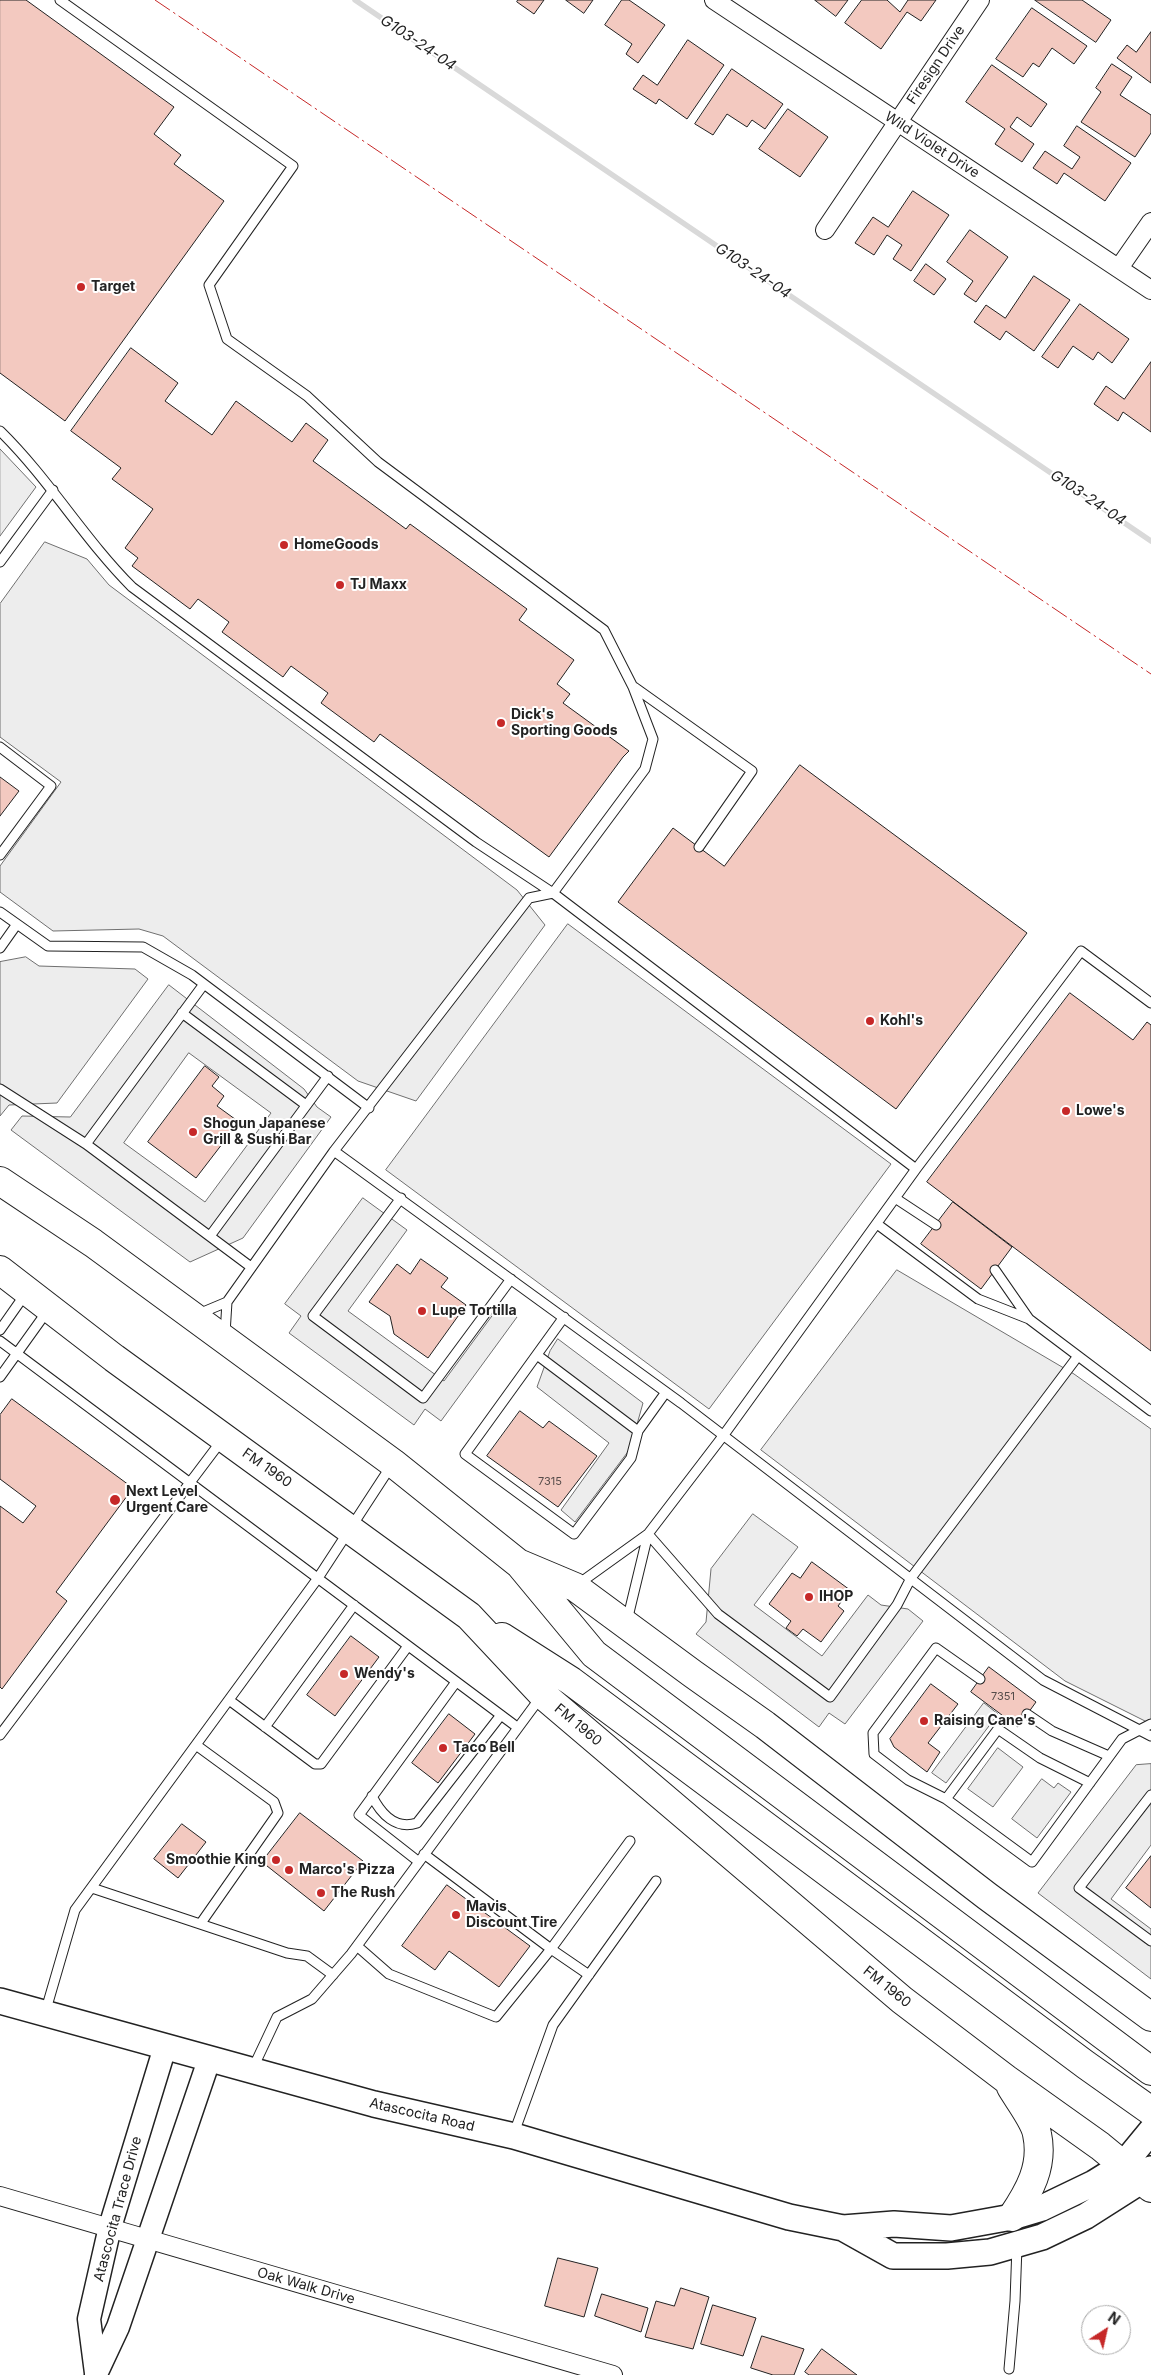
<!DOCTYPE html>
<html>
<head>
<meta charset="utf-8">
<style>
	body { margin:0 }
	#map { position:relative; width:1151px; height:2375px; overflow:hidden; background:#fff; font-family:Inter,sans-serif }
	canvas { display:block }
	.north { position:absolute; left:1081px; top:2305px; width:50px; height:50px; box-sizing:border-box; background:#fff; border:1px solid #a7a7a7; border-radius:50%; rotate:35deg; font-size:14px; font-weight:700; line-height:20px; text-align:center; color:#222 }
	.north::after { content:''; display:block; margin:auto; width:18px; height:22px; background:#c62828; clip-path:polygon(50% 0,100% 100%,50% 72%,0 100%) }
</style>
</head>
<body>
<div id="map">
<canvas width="1151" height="2375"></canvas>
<div class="north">N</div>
</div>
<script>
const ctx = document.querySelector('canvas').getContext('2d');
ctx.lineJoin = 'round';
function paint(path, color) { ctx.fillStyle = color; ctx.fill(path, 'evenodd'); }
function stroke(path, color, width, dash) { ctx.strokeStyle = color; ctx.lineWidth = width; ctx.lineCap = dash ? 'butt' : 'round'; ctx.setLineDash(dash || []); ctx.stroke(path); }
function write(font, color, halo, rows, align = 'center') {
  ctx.font = font + ' Inter,sans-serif'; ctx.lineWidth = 4; ctx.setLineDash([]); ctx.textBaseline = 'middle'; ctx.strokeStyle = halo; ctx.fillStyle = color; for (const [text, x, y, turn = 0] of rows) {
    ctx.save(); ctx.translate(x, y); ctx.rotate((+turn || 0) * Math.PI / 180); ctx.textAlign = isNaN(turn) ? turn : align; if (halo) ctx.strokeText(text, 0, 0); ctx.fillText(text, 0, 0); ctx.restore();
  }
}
const parking = new Path2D(`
	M0 449 36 487 0 536Z
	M45 542 87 559 109 585 517 890 545 925 416 1101 358 1081 163 936 139 929 53 931 0 892V866L61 782 0 737V604Z
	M568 924 891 1164 709 1409 386 1170Z
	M26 957 39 966 135 969 148 979 57 1103 9 1105 0 1116V962Z
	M169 985 304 1089 317 1107 331 1117 243 1238 190 1262 11 1130 22 1116 70 1117ZM189 1053 271 1113 205 1202 124 1143Z
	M363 1198 407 1230 348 1311 444 1381 500 1305 517 1317 441 1421 425 1409 414 1425 289 1333 301 1316 285 1304Z
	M897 1270 1074 1374 1151 1429V1724L1065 1681 761 1450Z
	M558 1339 643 1403 630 1449 575 1522 561 1510 609 1443 537 1387 550 1351Z
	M753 1514 798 1547 754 1605 822 1656 868 1595 881 1605 908 1609 923 1621 845 1724 829 1713 819 1727 696 1634 706 1622 711 1569Z
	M984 1703 998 1714 946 1783 932 1773Z
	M998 1748 1023 1767 993 1807 968 1789Z
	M1151 1764V1845L1111 1899 1151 1929V1979L1038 1893 1136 1765Z
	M1042 1779 1054 1788 1058 1783 1071 1792 1037 1838 1012 1819Z`);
const stream = new Path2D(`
	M355 0 1151 541`);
const building = new Path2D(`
	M0 0H26L174 107 154 134 181 155 174 164 224 201 65 421 0 373Z
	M518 0H544L534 14 517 2Z
	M566 0H593L584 13Z
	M622 0H629L665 25 638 63 626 54 632 44 605 25Z
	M815 0H848L836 16Z
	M862 0H887L900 12 908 0H936L921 21 907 12 881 49 845 23Z
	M1035 0H1082L1111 20 1096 42Z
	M1032 8 1087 46 1074 64 1052 48 1039 67 1033 63 1023 77 996 59Z
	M1151 32V83L1117 58 1127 45 1136 52Z
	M688 40 724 65 687 119 659 99 656 104 633 89 643 75 657 85Z
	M1112 64 1132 77 1120 95 1151 115V133L1135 157 1081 122 1101 92 1096 88Z
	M992 65 1047 104 1031 127 1017 117 1010 127 1034 144 1022 162 995 144 1005 129 966 102Z
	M732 69 783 104 765 129 752 120 747 127 727 114 713 135 695 124Z
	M788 109 828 137 800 177 759 149Z
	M1077 126 1131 163 1105 201 1064 173 1057 184 1033 168 1045 151 1072 169 1080 157 1064 146Z
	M913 191 949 215 911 271 893 259 902 245 887 235 874 255 855 243 873 217 888 227Z
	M970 230 1008 257 976 302 964 294 973 281 947 262Z
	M926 264 946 279 934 295 914 281Z
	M1034 276 1070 300 1034 351 1006 331 1000 340 974 322 986 305 1005 318Z
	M1080 304 1129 339 1112 363 1098 352 1093 360 1073 346 1058 368 1042 357Z
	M131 348 178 383 165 401 212 435 236 401 292 442 306 423 328 440 313 461 406 529 410 524 527 609 519 620 574 660 557 684 570 694 563 703 629 751 623 757 549 857 380 734 374 742 321 703 328 693 291 666 283 677 222 632 229 622 198 599 190 609 132 566 138 558 125 548 153 509 112 479 121 468 71 431Z
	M1151 362V432L1123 412 1118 421 1094 404 1106 386 1124 399Z
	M800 765 1027 933 896 1109 618 902 673 828 724 866Z
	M0 777 19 791 0 816Z
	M1070 993 1133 1040 1147 1022 1151 1025V1351L927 1182Z
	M205 1066 219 1077 212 1086 224 1096 217 1106 239 1122 196 1178 148 1142Z
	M953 1202 1012 1247 981 1289 921 1244Z
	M421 1259 448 1278 441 1287 466 1305 428 1358 394 1334 390 1316 369 1302 397 1264 410 1274Z
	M12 1399 133 1488 56 1592 67 1601 2 1689 0 1687V1506L23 1523 36 1506 0 1479V1415Z
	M520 1411 543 1428 549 1421 597 1456 558 1507 487 1456Z
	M812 1562 850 1590 838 1606 844 1611 821 1642 803 1629 797 1636 786 1628 791 1621 769 1604 792 1573 800 1578Z
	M351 1636 379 1657 335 1716 307 1695Z
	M989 1667 1036 1702 1018 1727 971 1692Z
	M931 1684 958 1704 928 1743 940 1752 927 1772 894 1747 890 1739Z
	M449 1714 475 1734 438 1783 412 1763Z
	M300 1813 363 1861 324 1911 262 1862Z
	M182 1824 206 1842 178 1878 154 1859Z
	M1151 1856V1908L1126 1888Z
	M447 1885 530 1946 499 1987 449 1951 435 1970 402 1946Z
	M558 2258 598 2268 584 2317 545 2306Z
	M681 2288 709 2297 693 2349 645 2337 656 2301 674 2306Z
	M602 2294 648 2308 641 2332 595 2316Z
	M713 2305 756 2318 743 2356 701 2344Z
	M762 2336 804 2349 794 2375H773L751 2368Z
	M822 2349 857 2375H809L805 2372Z`);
const service = new Path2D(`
	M60 0 293 166 209 285 227 339 307 396 378 462 604 630 633 687 653 739 645 769 553 893 529 898 334 1151 227 1302 196 1315
	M0 431C49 479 84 539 132 587L476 842 553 893 916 1169 723 1436 648 1534 718 1614 830 1697 897 1605 911 1578 1078 1356
	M0 562 53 490
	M634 687 752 771 699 847
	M0 747 51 786 0 855
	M0 912 48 946 143 947 192 975 369 1108
	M0 948 17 924
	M182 1013 306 1105
	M0 1089 86 1144 251 1267
	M86 1144 204 984
	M334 1151 681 1403 1043 1680 1151 1736
	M916 1169 1081 951 1151 1003
	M401 1198 313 1316 423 1398 511 1279
	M895 1198 936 1225
	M877 1224 978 1299 1029 1319 1151 1411
	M210 1236 328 1076
	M995 1270 1029 1319
	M564 1317 465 1454 574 1534 631 1458 638 1431 666 1392
	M0 1330 26 1293
	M225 1334 227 1302
	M0 1341 517 1727
	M537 1355 638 1431
	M0 1377 48 1310
	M577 1585 648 1534 627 1621
	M229 1700 315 1764H321L408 1646
	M1027 1714 1052 1731 1109 1756
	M265 1727 354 1605
	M0 1735 222 1440
	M196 1745 274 1802 278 1813 201 1923
	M1090 1783 1040 1758 998 1729 946 1799 1032 1862 1122 1739 1151 1724
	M1151 1795 1079 1888 1151 1941
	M372 1796C381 1814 396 1830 417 1823L501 1715
	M946 1799 908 1780 874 1754 873 1733 936 1648 980 1679
	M424 1854 551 1949 630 1841
	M419 1862 359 1815 456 1682
	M92 1888 287 1953 307 1956 333 1975
	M357 1946 389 1974 496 2017 551 1949 589 1975
	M45 2013 75 1910 318 1578 391 1466
	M253 2068 277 2017 312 1999 351 1954 540 1698
	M514 2133 553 2025 656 1881
	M1009 2369 1015 2301 1017 2246`);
const minor = new Path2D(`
	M714 0 1151 290
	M825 230 980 0
	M1119 268 1151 222
	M0 2196 613 2375`);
const tertiary = new Path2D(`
	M96 2373 89 2319 110 2227 165 2047
	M96 2374 118 2327 209 2060`);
const secondary = new Path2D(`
	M0 2001 374 2104 514 2136 789 2217 843 2228 894 2224 951 2228 1012 2217 1042 2208 1094 2183 1123 2165 1151 2131
	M843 2228 893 2256H947L990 2252 1042 2237 1086 2216 1141 2181 1151 2169`);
const primary = new Path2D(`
	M0 1181 93 1243 393 1463 518 1563 575 1587 693 1674 765 1725 987 1896 1151 2017
	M0 1270 114 1358 469 1616 543 1695 902 2000 1006 2079 1100 2146 1151 2188
	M521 1566 594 1654 1151 2071
	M502 1637 571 1681 1086 2065 1151 2111
	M1011 2087C1018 2099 1035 2121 1037 2134 1044 2166 1029 2192 1012 2217`);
const power = new Path2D(`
	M155 0 1151 674`);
const markers = [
	[81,287,5,"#c62828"],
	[284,545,5,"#c62828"],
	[340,585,5,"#c62828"],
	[501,723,5,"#c62828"],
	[870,1021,5,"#c62828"],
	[1066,1111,5,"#c62828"],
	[193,1132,5,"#c62828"],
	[422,1311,5,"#c62828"],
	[115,1500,6,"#c62828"],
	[809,1597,5,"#c62828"],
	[344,1674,5,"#c62828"],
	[924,1721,5,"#c62828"],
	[443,1748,5,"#c62828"],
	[276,1860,5,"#c62828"],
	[289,1870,5,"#c62828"],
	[321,1893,5,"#c62828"],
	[456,1915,5,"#c62828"]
];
const numberNames = [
	["7315",550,1482],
	["7351",1003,1697]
];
const streetNames = [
	["Firesign Drive",936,65,-56],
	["Wild Violet Drive",932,145,33],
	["FM 1960",267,1468,35],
	["FM 1960",578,1725,40],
	["FM 1960",887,1987,39],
	["Atascocita Road",422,2115,13],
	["Atascocita Trace Drive",118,2209,-75],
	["Oak Walk Drive",306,2286,16]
];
const poiNames = [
	["Target",91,287],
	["HomeGoods",294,545],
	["TJ Maxx",350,585],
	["Dick's",511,715],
	["Sporting Goods",511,731],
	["Kohl's",880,1021],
	["Lowe's",1076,1111],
	["Shogun Japanese",203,1124],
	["Grill & Sushi Bar",203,1140],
	["Lupe Tortilla",432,1311],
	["Next Level",126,1492],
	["Urgent Care",126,1508],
	["IHOP",819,1597],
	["Wendy's",354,1674],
	["Raising Cane's",934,1721],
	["Taco Bell",453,1748],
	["Smoothie King",266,1860,"right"],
	["Marco's Pizza",299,1870],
	["The Rush",331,1893],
	["Mavis",466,1907],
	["Discount Tire",466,1923]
];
const waterNames = [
	["G103-24-04",418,43,34],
	["G103-24-04",753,271,34],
	["G103-24-04",1088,498,34]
];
paint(parking, '#ededed');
stroke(parking, '#6f6f6f', 1);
stroke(stream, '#d9d9d9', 5.5);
paint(building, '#f3c9c0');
stroke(building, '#222', 1);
stroke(service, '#222', 11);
stroke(minor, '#222', 20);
stroke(tertiary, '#222', 25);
stroke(secondary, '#222', 28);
stroke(primary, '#222', 30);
stroke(service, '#fff', 9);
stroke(minor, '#fff', 18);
stroke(tertiary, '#fff', 22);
stroke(secondary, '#fff', 25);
stroke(primary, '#fff', 28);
stroke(power, '#c62828', 1, [18, 4, 2.5, 4]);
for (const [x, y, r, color] of markers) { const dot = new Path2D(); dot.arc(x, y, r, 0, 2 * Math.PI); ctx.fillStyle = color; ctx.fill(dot); stroke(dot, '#fff', 2); }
write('11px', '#564c4a', null, numberNames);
write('14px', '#222', '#fff', streetNames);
write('bold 14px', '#222', '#fff', poiNames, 'left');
write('italic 15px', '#222', '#fff', waterNames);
</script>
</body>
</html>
